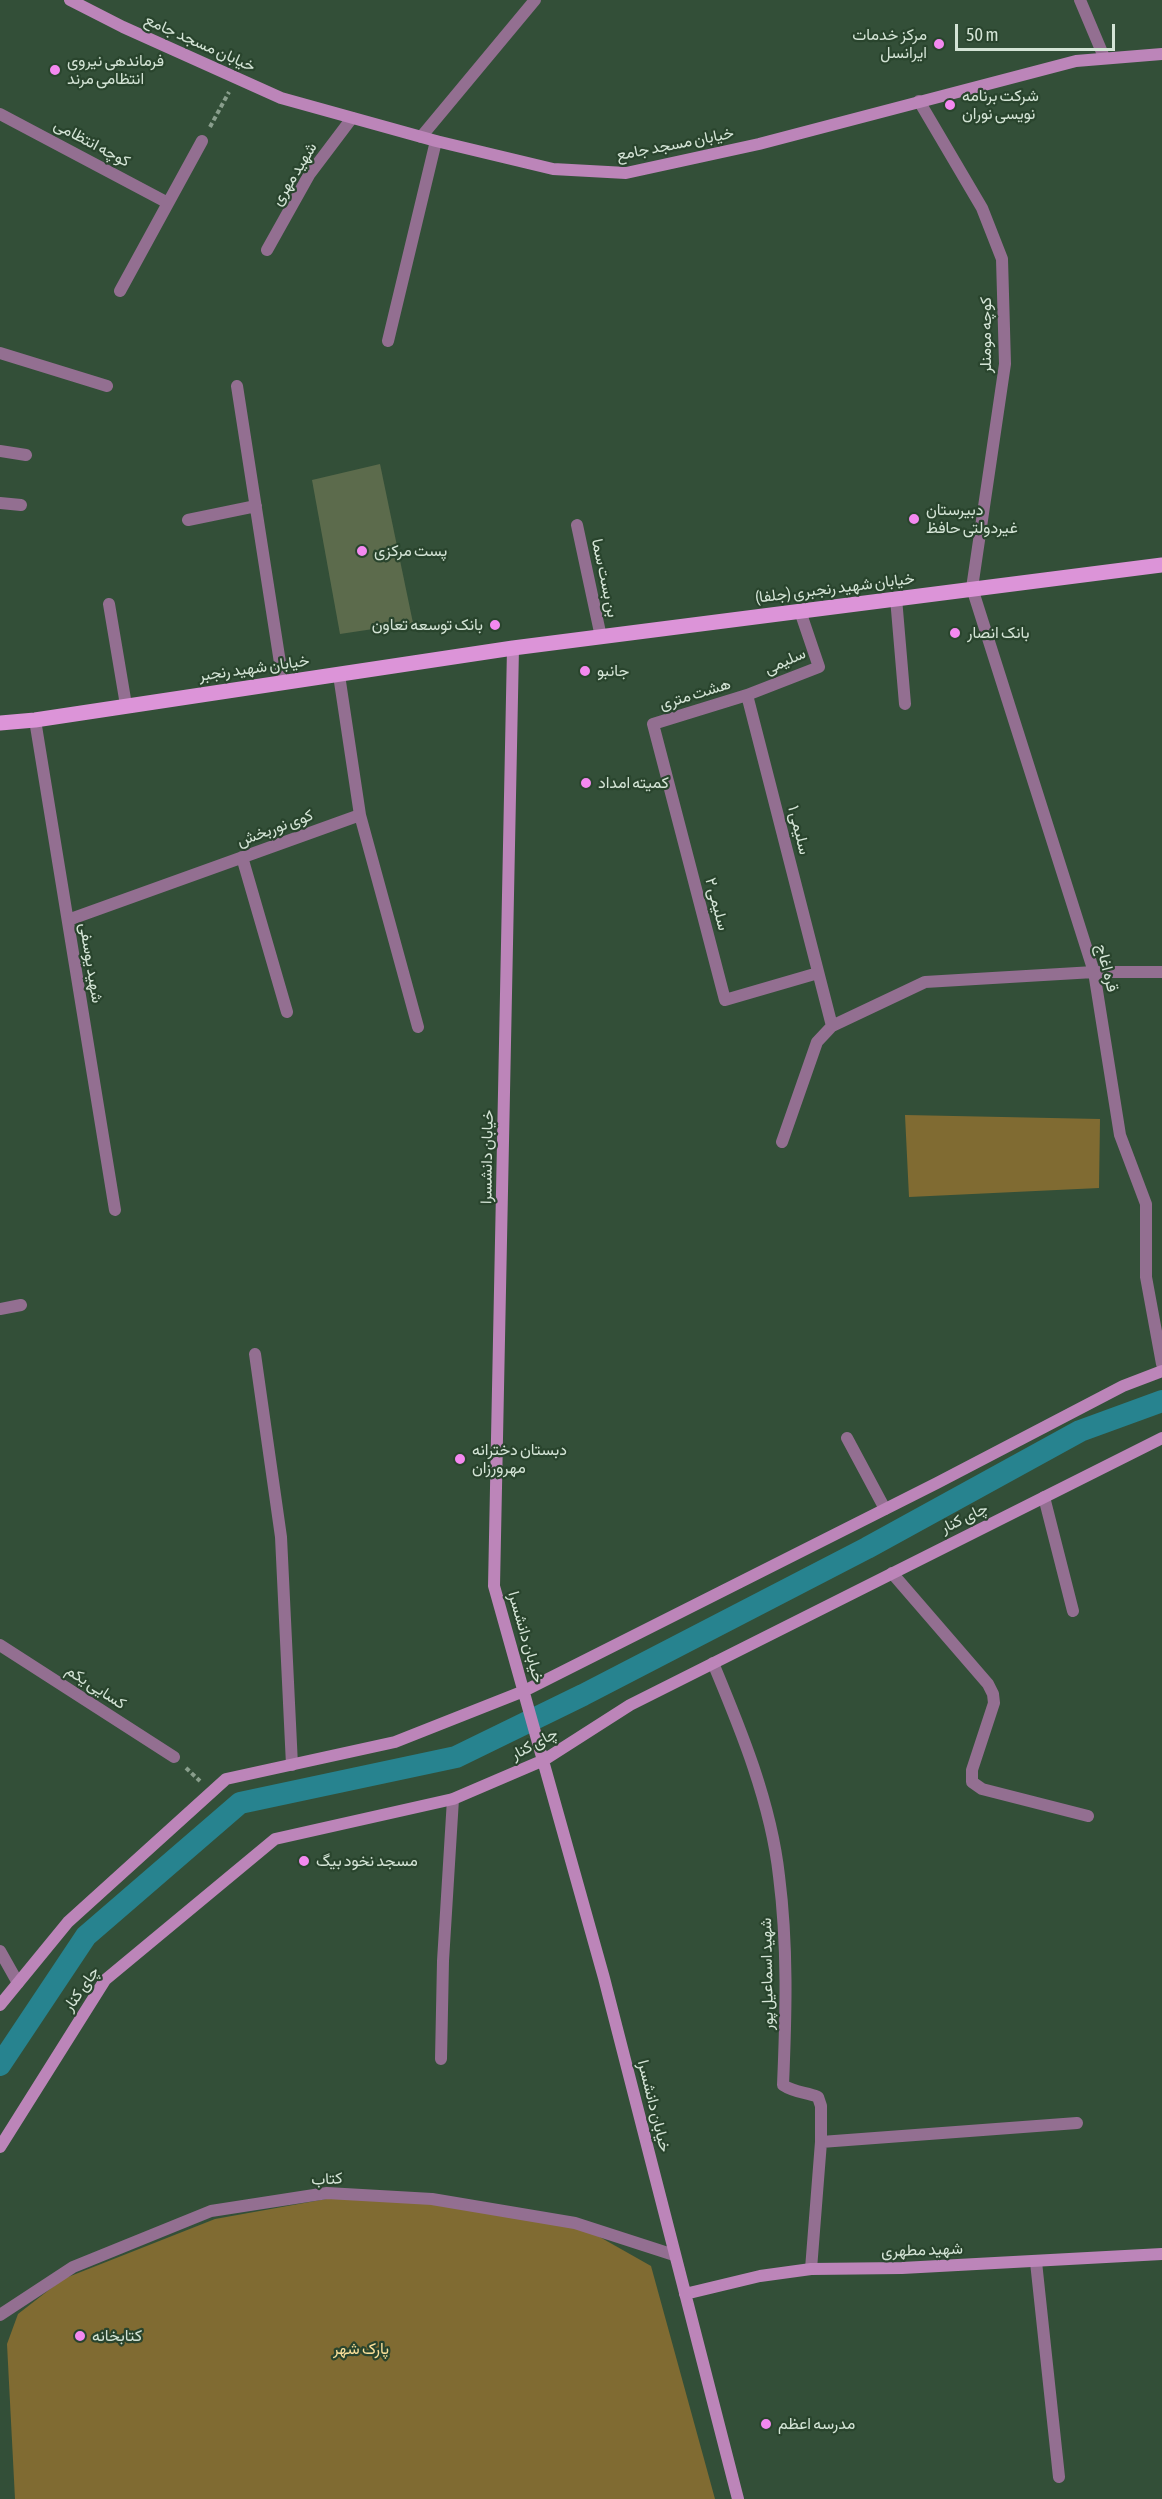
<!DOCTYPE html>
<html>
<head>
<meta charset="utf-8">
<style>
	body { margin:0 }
	#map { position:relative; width:1162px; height:2499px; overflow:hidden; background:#334f38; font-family:"Asap Condensed",sans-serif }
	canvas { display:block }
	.scale { position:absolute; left:955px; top:24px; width:160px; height:27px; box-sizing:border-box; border:3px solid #d4e4d6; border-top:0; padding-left:8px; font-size:18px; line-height:21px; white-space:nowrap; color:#d4e4d6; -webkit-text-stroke:4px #29442d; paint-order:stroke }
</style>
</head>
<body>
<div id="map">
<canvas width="1162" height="2499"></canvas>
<div class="scale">50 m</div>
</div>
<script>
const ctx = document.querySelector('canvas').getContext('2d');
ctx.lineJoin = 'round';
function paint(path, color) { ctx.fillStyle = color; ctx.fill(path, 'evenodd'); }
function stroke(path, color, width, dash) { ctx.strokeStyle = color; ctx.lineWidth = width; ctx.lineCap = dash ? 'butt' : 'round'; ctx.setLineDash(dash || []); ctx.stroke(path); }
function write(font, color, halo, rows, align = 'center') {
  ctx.font = font + ' "Asap Condensed",Vazirmatn,sans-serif'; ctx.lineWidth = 4.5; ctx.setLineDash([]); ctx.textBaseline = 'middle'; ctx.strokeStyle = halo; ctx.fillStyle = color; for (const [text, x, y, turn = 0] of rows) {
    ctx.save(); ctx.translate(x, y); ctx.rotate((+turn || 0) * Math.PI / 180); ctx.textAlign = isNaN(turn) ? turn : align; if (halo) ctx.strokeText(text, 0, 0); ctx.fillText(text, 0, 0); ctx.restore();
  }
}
const green = new Path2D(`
	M905 1115 1100 1119 1099 1188 909 1197Z
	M332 2198 432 2199 575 2223 651 2266 715 2499H15L7 2344 18 2314 63 2279 215 2219Z`);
const canal = new Path2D(`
	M0 2065 86 1936 240 1803 456 1757 583 1695 867 1548 1080 1431 1162 1401`);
const building = new Path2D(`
	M380 464 413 623 340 634 312 480Z`);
const path = new Path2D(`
	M210 127 229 92
	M186 1768 200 1781`);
const street = new Path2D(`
	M1080 0 1104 57
	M919 101 982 208 1002 259 1005 364 972 588 1094 972 1120 1135 1146 1204V1277L1162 1364
	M0 114 168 203
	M421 137 535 0
	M267 250 309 175 352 118
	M120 291 202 141
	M388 341 436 141
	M0 353 107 386
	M237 386 283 682
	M0 451 26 455
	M0 503 21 505
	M188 520 256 506
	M577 525 601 637
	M896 598 905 704
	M109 604 126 705
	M800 611 819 667 747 695 653 724 725 1000 818 973
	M747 695 832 1026
	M35 720 115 1210
	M360 815 418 1027
	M242 857 287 1012
	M68 920 360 815 339 675
	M782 1142 817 1042 832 1026 925 982 1094 972H1162
	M0 1309 21 1305
	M255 1354 281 1537 292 1765
	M847 1438 885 1509
	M1044 1497 1073 1611
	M892 1573 988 1684 993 1694 994 1703 972 1770V1782L982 1789 1088 1816
	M0 1645 174 1757
	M713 1663C741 1730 771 1803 779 1876 788 1946 786 2015 783 2085 795 2093 806 2092 818 2097L821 2106V2142L811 2269
	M0 1951 18 1983
	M441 2059 443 1961 453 1799
	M821 2142 1077 2123
	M1036 2262 1059 2477
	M0 2315 73 2267 211 2211 327 2193 432 2199 575 2223 674 2255`);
const secondary = new Path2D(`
	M70 0 123 27 281 98 436 141 553 169 626 173 759 144 1076 61 1162 54
	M513 648 494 1586 604 1978 738 2499
	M0 2005 68 1922 226 1779 395 1742 524 1691 937 1483 1123 1386 1162 1371
	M0 2147 105 1980 275 1839 453 1799 544 1760 630 1705 1162 1438
	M685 2294 760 2276 811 2269 902 2268 1162 2254`);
const primary = new Path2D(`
	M0 723 35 720 513 648 1162 565`);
const markers = [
	[939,44,6,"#f489f0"],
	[55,70,6,"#f489f0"],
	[950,105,6,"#f489f0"],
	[914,519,6,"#f489f0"],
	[362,551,6,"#f489f0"],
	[495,625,6,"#f489f0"],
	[955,633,6,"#f489f0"],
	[585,671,6,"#f489f0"],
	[586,783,6,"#f489f0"],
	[460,1459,6,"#f489f0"],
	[304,1861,6,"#f489f0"],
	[80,2336,6,"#f489f0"],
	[766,2424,6,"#f489f0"]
];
const poiNames = [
	["مرکز خدمات",927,35,"right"],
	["ایرانسل",927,53,"right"],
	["فرماندهی نیروی",67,61],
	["انتظامی مرند",67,79],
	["شرکت برنامه",962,96],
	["نویسی نوران",962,114],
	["دبیرستان",926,510],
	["غیردولتی حافظ",926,528],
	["پست مرکزی",374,551],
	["بانک توسعه تعاون",483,625,"right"],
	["بانک انصار",967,633],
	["جانبو",597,671],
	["کمیته امداد",598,783],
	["دبستان دخترانه",472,1450],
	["مهرورزان",472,1468],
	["مسجد نخود‌ بیگ",316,1861],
	["کتابخانه",92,2336],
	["مدرسه اعظم",778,2424]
];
const streetNames = [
	["خیابان مسجد جامع",200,43,24],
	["کوچه انتظامی",92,143,28],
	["خیابان مسجد جامع",675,144,-11],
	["شهید مهری",294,174,-58],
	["کوچه مومنلر",986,335,-90],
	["بن بست سما",605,578,78],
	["خیابان شهید رنجبری (جلفا)",835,588,-7],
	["سلیمی",785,661,-24],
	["خیابان شهید رنجبر",254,668,-8],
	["هشت متری",695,694,-17],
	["کوی نوربخش",275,828,-20],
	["سلیمی ۱",799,830,76],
	["سلیمی ۲",717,904,75],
	["شهید یوسفی",91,963,81],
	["قره اغاج",1107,968,76],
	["خیابان دانشسرا",487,1157,-89],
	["چای کنار",964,1518,-26],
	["خیابان دانشسرا",526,1637,74],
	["کسایی یکم",96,1687,33],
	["چای کنار",534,1744,-28],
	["شهید اسماعیل پور",767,1974,-91],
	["چای کنار",81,1989,-55],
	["خیابان دانشسرا",654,2106,76],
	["کتاب",327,2179,-3],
	["شهید مطهری",922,2250,-2]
];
const parkNames = [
	["پارک شهر",361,2349]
];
paint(green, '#806b32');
stroke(canal, '#27838f', 22);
paint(building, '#5c6b4c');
stroke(path, '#899e8c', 4, [4.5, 3]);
stroke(street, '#936f91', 12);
stroke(secondary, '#bc85b9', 12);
stroke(primary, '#dc94d8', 15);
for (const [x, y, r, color] of markers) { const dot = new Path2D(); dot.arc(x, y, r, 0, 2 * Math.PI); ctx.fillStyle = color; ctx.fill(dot); stroke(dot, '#29442d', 2); }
write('16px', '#d4e4d6', '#29442d', poiNames, 'left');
write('16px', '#d4e4d6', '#29442d', streetNames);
write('16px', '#fbe09b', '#29442d', parkNames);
</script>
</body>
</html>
